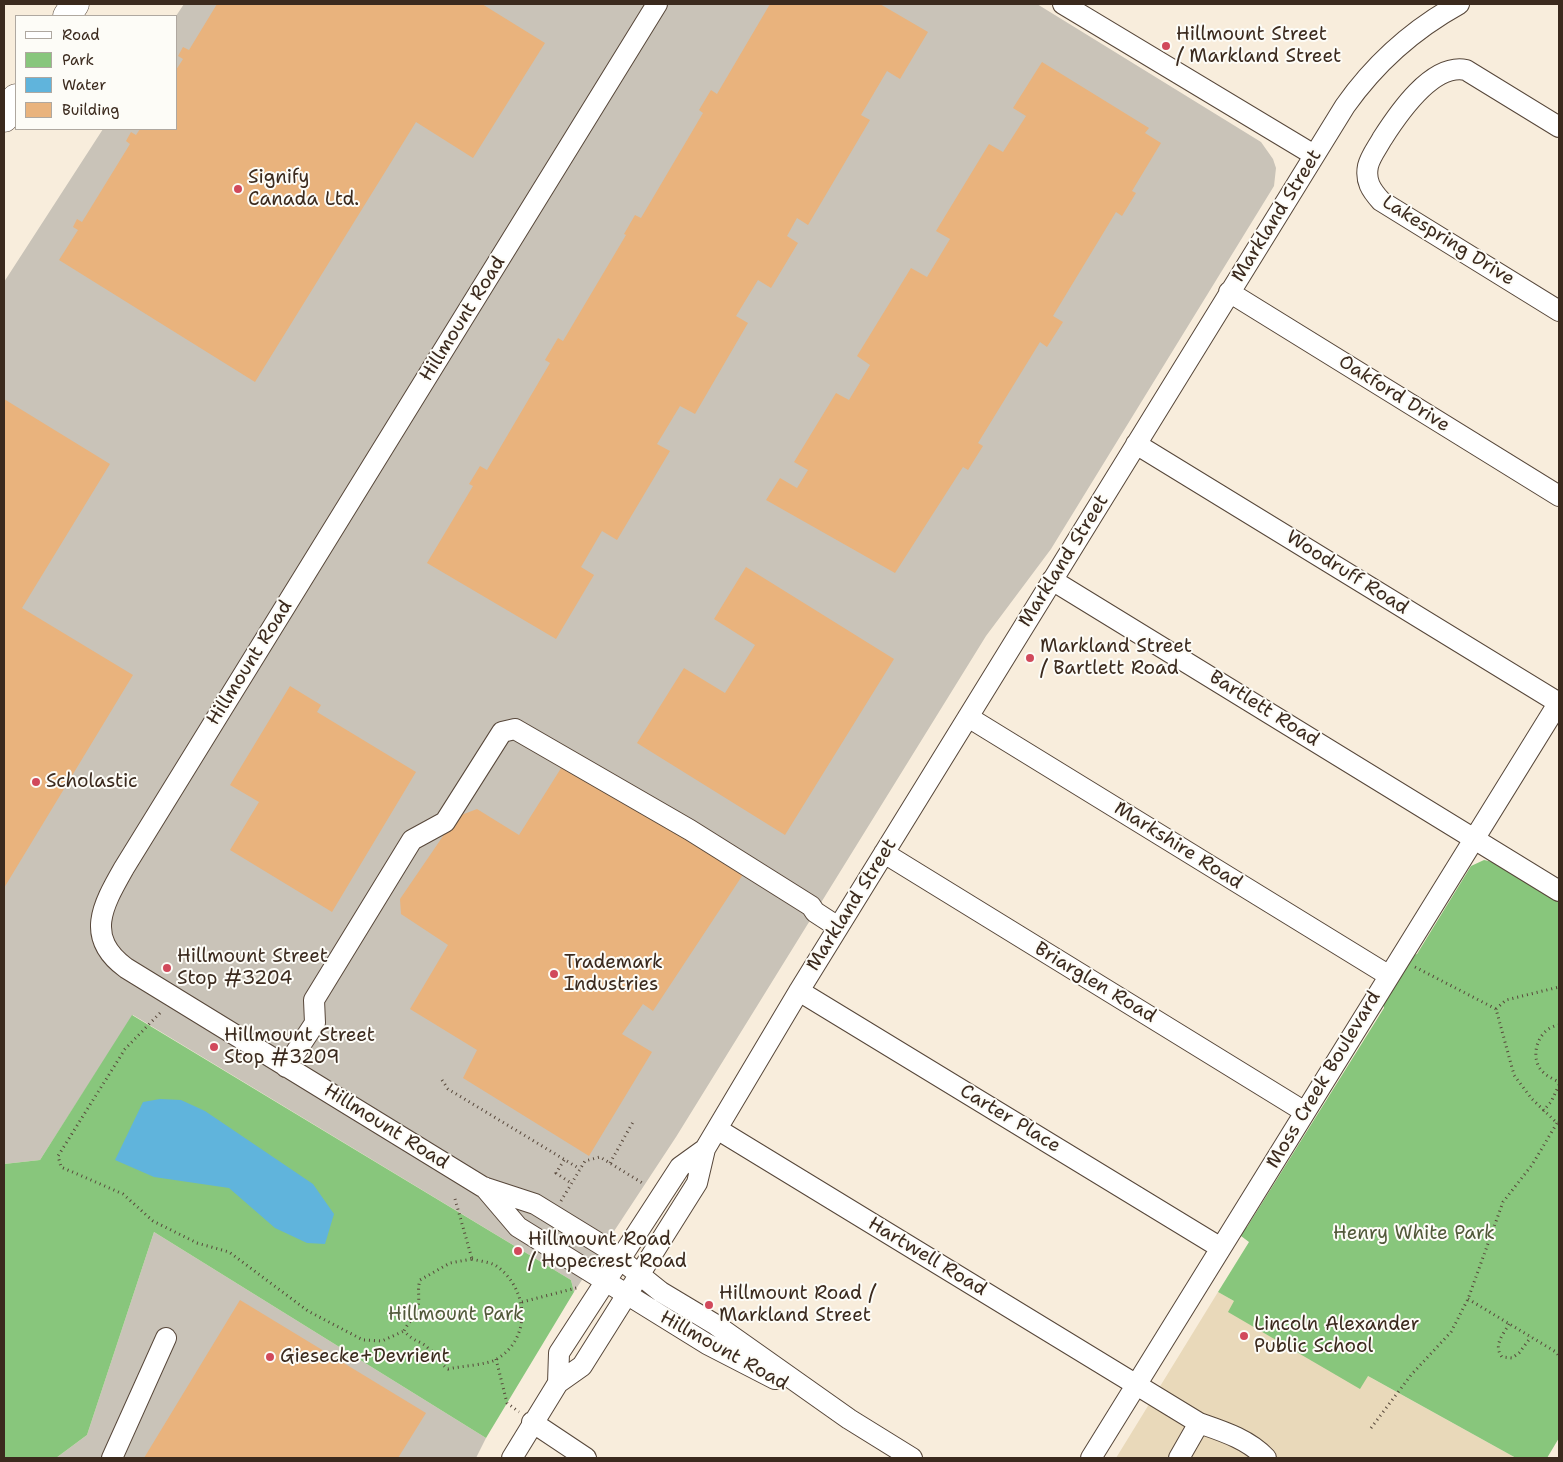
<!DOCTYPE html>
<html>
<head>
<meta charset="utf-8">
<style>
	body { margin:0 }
	#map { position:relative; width:1563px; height:1462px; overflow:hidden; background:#f8eddc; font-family:"Shantell Sans",sans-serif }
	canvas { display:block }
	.frame { position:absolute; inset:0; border:5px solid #3b2a1e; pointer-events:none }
	.legend { position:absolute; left:15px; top:15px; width:162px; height:115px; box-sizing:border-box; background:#fdfcf7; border:1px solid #afa8a0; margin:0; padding:6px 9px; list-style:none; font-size:15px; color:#3b2a1e }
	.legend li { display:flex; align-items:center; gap:10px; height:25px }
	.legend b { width:25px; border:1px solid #afa8a0 }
</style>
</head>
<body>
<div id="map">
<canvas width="1563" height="1462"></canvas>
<div class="frame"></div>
<ul class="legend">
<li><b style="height:6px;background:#fff"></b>Road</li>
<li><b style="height:14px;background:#88c67c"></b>Park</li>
<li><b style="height:14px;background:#60b4dc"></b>Water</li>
<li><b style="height:14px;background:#e9b37d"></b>Building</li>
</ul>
</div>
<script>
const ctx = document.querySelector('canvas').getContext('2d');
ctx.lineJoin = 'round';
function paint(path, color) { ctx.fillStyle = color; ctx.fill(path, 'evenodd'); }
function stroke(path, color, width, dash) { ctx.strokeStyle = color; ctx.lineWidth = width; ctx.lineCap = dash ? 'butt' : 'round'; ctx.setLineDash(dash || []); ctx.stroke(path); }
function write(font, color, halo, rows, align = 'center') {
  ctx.font = font + ' "Shantell Sans",sans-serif'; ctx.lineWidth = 4; ctx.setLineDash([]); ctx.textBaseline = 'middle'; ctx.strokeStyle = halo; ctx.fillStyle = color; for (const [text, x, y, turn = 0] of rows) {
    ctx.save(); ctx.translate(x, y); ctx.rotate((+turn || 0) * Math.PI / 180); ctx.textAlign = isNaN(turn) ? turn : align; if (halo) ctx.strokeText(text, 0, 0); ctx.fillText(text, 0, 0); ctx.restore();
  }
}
const built = new Path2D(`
	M1218 1292 1375 1380 1516 1458H1116Z`);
const industrial = new Path2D(`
	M184 4H1037L1261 142 1273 159 1276 168 1274 186 1051 549 986 636 676 1137 574 1292 571 1280 133 1015 40 1160 4 1164V282L103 129H176V16Z
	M154 1232 486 1438 476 1458H56L87 1435Z`);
const green = new Path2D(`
	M1484 860 1493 862 1559 900V1438L1547 1458H1516L1368 1376 1360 1389 1228 1312 1234 1301 1218 1292 1249 1242 1237 1233 1238 1230 1247 1227 1384 1008 1382 999 1408 957 1417 954 1471 866Z
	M132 1015 571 1280 574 1292 486 1438 154 1232 87 1435 56 1458H4V1164L40 1160Z`);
const water = new Path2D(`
	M160 1099 181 1100 205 1111 313 1184 334 1214 325 1244 307 1243 275 1228 229 1188 154 1177 115 1160 143 1102Z`);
const building = new Path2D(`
	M217 4H482L545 43 473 158 416 122 255 382 59 260 78 230 73 227 77 219 82 222 130 144 126 141 131 132 136 135 140 129H176V70L183 59 178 56 183 47 189 50Z
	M770 4H880L928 32 900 79 887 71 861 115 870 120 808 225 797 218 787 236 798 243 771 288 758 280 736 316 748 323 695 414 680 406 657 444 670 451 617 540 602 531 581 567 594 575 556 639 427 563 473 486 469 484 480 466 487 470 550 363 545 360 558 338 563 341 626 235 624 234 635 215 641 218 703 113 699 110 711 90 717 94Z
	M1042 62 1149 128 1145 133 1161 143 1132 191 1136 193 1122 216 1116 212 1053 316 1063 322 1047 347 1040 342 978 443 983 446 968 470 963 467 895 573 766 500 780 478 797 488 808 470 794 462 836 393 849 400 870 365 857 356 911 268 927 277 950 239 936 231 989 144 1003 152 1026 116 1013 108Z
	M4 399 110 464 22 608 133 675 4 888Z
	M746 567 894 659 785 835 637 743 684 668 725 693 755 645 714 619Z
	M290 686 321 705 317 712 416 772 332 912 230 850 259 802 230 785Z
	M563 765 744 873 653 1011 643 1004 622 1034 652 1052 589 1156 463 1078 477 1050 410 1009 448 945 401 914 400 899 456 817 477 809 519 835Z
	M240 1300 426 1413 398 1458H144Z`);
const path = new Path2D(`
	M1415 967 1496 1009 1514 1075 1532 1099 1557 1123H1559
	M1496 1009 1506 1000 1559 987
	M160 1013 125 1049 58 1156 61 1167 123 1194 153 1221 197 1243 229 1252 308 1311 363 1340 382 1341 404 1331
	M1559 1025C1542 1027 1531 1048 1538 1065 1542 1074 1551 1078 1559 1082
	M442 1080 448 1089 580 1169
	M1543 1111 1551 1102 1559 1085
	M564 1160 556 1173 571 1183
	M610 1163 633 1122
	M455 1199 472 1259
	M561 1201 585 1161 600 1157 644 1184
	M472 1259C479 1261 489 1262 495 1265 528 1287 533 1337 497 1359 487 1365 461 1366 448 1369 439 1363 436 1354 428 1348 420 1340 415 1343 404 1331 408 1322 416 1317 418 1307 420 1298 417 1289 420 1280L450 1263Z
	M1468 1299 1556 1352 1559 1356
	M522 1302 580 1287
	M1509 1324C1503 1335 1493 1345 1502 1357L1512 1358 1519 1353 1531 1337
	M496 1359 507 1403 519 1412
	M1371 1428 1411 1375 1451 1332 1468 1299 1503 1202 1532 1165 1557 1123`);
const minor = new Path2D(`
	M657 4 124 868C103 905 84 937 126 968L483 1187 535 1204 605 1247 661 1292 716 1325 849 1419 912 1458
	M1063 4 1314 155
	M1559 127 1466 70C1432 63 1398 114 1382 139 1377 148 1370 157 1368 166 1365 181 1371 190 1381 201L1559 311
	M1229 292 1559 496
	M1136 444 1559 703
	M1052 580 1559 891
	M968 717 1388 975
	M884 853 1305 1112
	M799 991 1221 1248
	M286 1067 315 1023 314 1000 412 840 445 822 502 732 515 729 690 830 811 906 815 912 838 927
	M717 1129 1199 1423C1222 1431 1248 1439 1266 1458
	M484 1187 518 1227 707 1344 775 1379
	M558 1383 559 1353 680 1167 705 1149
	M532 1422 586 1458
	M112 1458 166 1338
	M512 1458 558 1383 582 1366 697 1183 705 1149 799 991 1345 106C1376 62 1412 30 1459 4
	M1091 1458 1559 702
	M1179 1458 1199 1423`);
const highway = new Path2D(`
	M67 16 75 4
	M4 118 16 98`);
const markers = [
	[1166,46,5,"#d1495b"],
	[238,189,5,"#d1495b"],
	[1030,658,5,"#d1495b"],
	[36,782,5,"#d1495b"],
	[167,968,5,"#d1495b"],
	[554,974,5,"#d1495b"],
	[214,1047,5,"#d1495b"],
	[518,1251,5,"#d1495b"],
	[709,1305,5,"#d1495b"],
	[1244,1336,5,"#d1495b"],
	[270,1357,5,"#d1495b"]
];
const poiNames = [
	["Hillmount Street",1176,35],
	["/ Markland Street",1176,57],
	["Signify",248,178],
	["Canada Ltd.",248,200],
	["Markland Street",1040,647],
	["/ Bartlett Road",1040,669],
	["Scholastic",46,782],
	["Hillmount Street",177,957],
	["Stop #3204",177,979],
	["Trademark",564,963],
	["Industries",564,985],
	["Hillmount Street",224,1036],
	["Stop #3209",224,1058],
	["Hillmount Road",528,1240],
	["/ Hopecrest Road",528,1262],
	["Hillmount Road /",719,1294],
	["Markland Street",719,1316],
	["Lincoln Alexander",1254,1325],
	["Public School",1254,1347],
	["Giesecke+Devrient",280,1357]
];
const streetNames = [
	["Markland Street",1277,216,-58],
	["Lakespring Drive",1448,241,32],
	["Hillmount Road",463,319,-58],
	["Oakford Drive",1394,394,32],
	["Markland Street",1064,561,-58],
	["Woodruff Road",1347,573,32],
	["Hillmount Road",250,663,-58],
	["Bartlett Road",1264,709,32],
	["Markshire Road",1178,846,32],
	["Markland Street",852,905,-58],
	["Briarglen Road",1095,983,31],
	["Moss Creek Boulevard",1324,1080,-59],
	["Carter Place",1010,1119,31],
	["Hillmount Road",386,1127,32],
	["Hartwell Road",927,1257,31],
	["Hillmount Road",724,1351,29]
];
const parkNames = [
	["Henry White Park",1414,1234],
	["Hillmount Park",456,1315]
];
paint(built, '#e9d9ba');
paint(industrial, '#c9c3b8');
paint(green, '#88c67c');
paint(water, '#60b4dc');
paint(building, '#e9b37d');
stroke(minor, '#57473a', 22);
stroke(highway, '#57473a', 29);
stroke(path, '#57473a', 3, [1, 4]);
stroke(minor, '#fff', 20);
stroke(highway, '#fff', 28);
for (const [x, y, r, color] of markers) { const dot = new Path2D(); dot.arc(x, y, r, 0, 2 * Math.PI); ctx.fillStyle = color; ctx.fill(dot); stroke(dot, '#fdfcf7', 2); }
write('19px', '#3b2a1e', '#fdfcf7', poiNames, 'left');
write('19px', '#3b2a1e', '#fdfcf7', streetNames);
write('19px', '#52593a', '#fdfcf7', parkNames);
</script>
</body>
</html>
